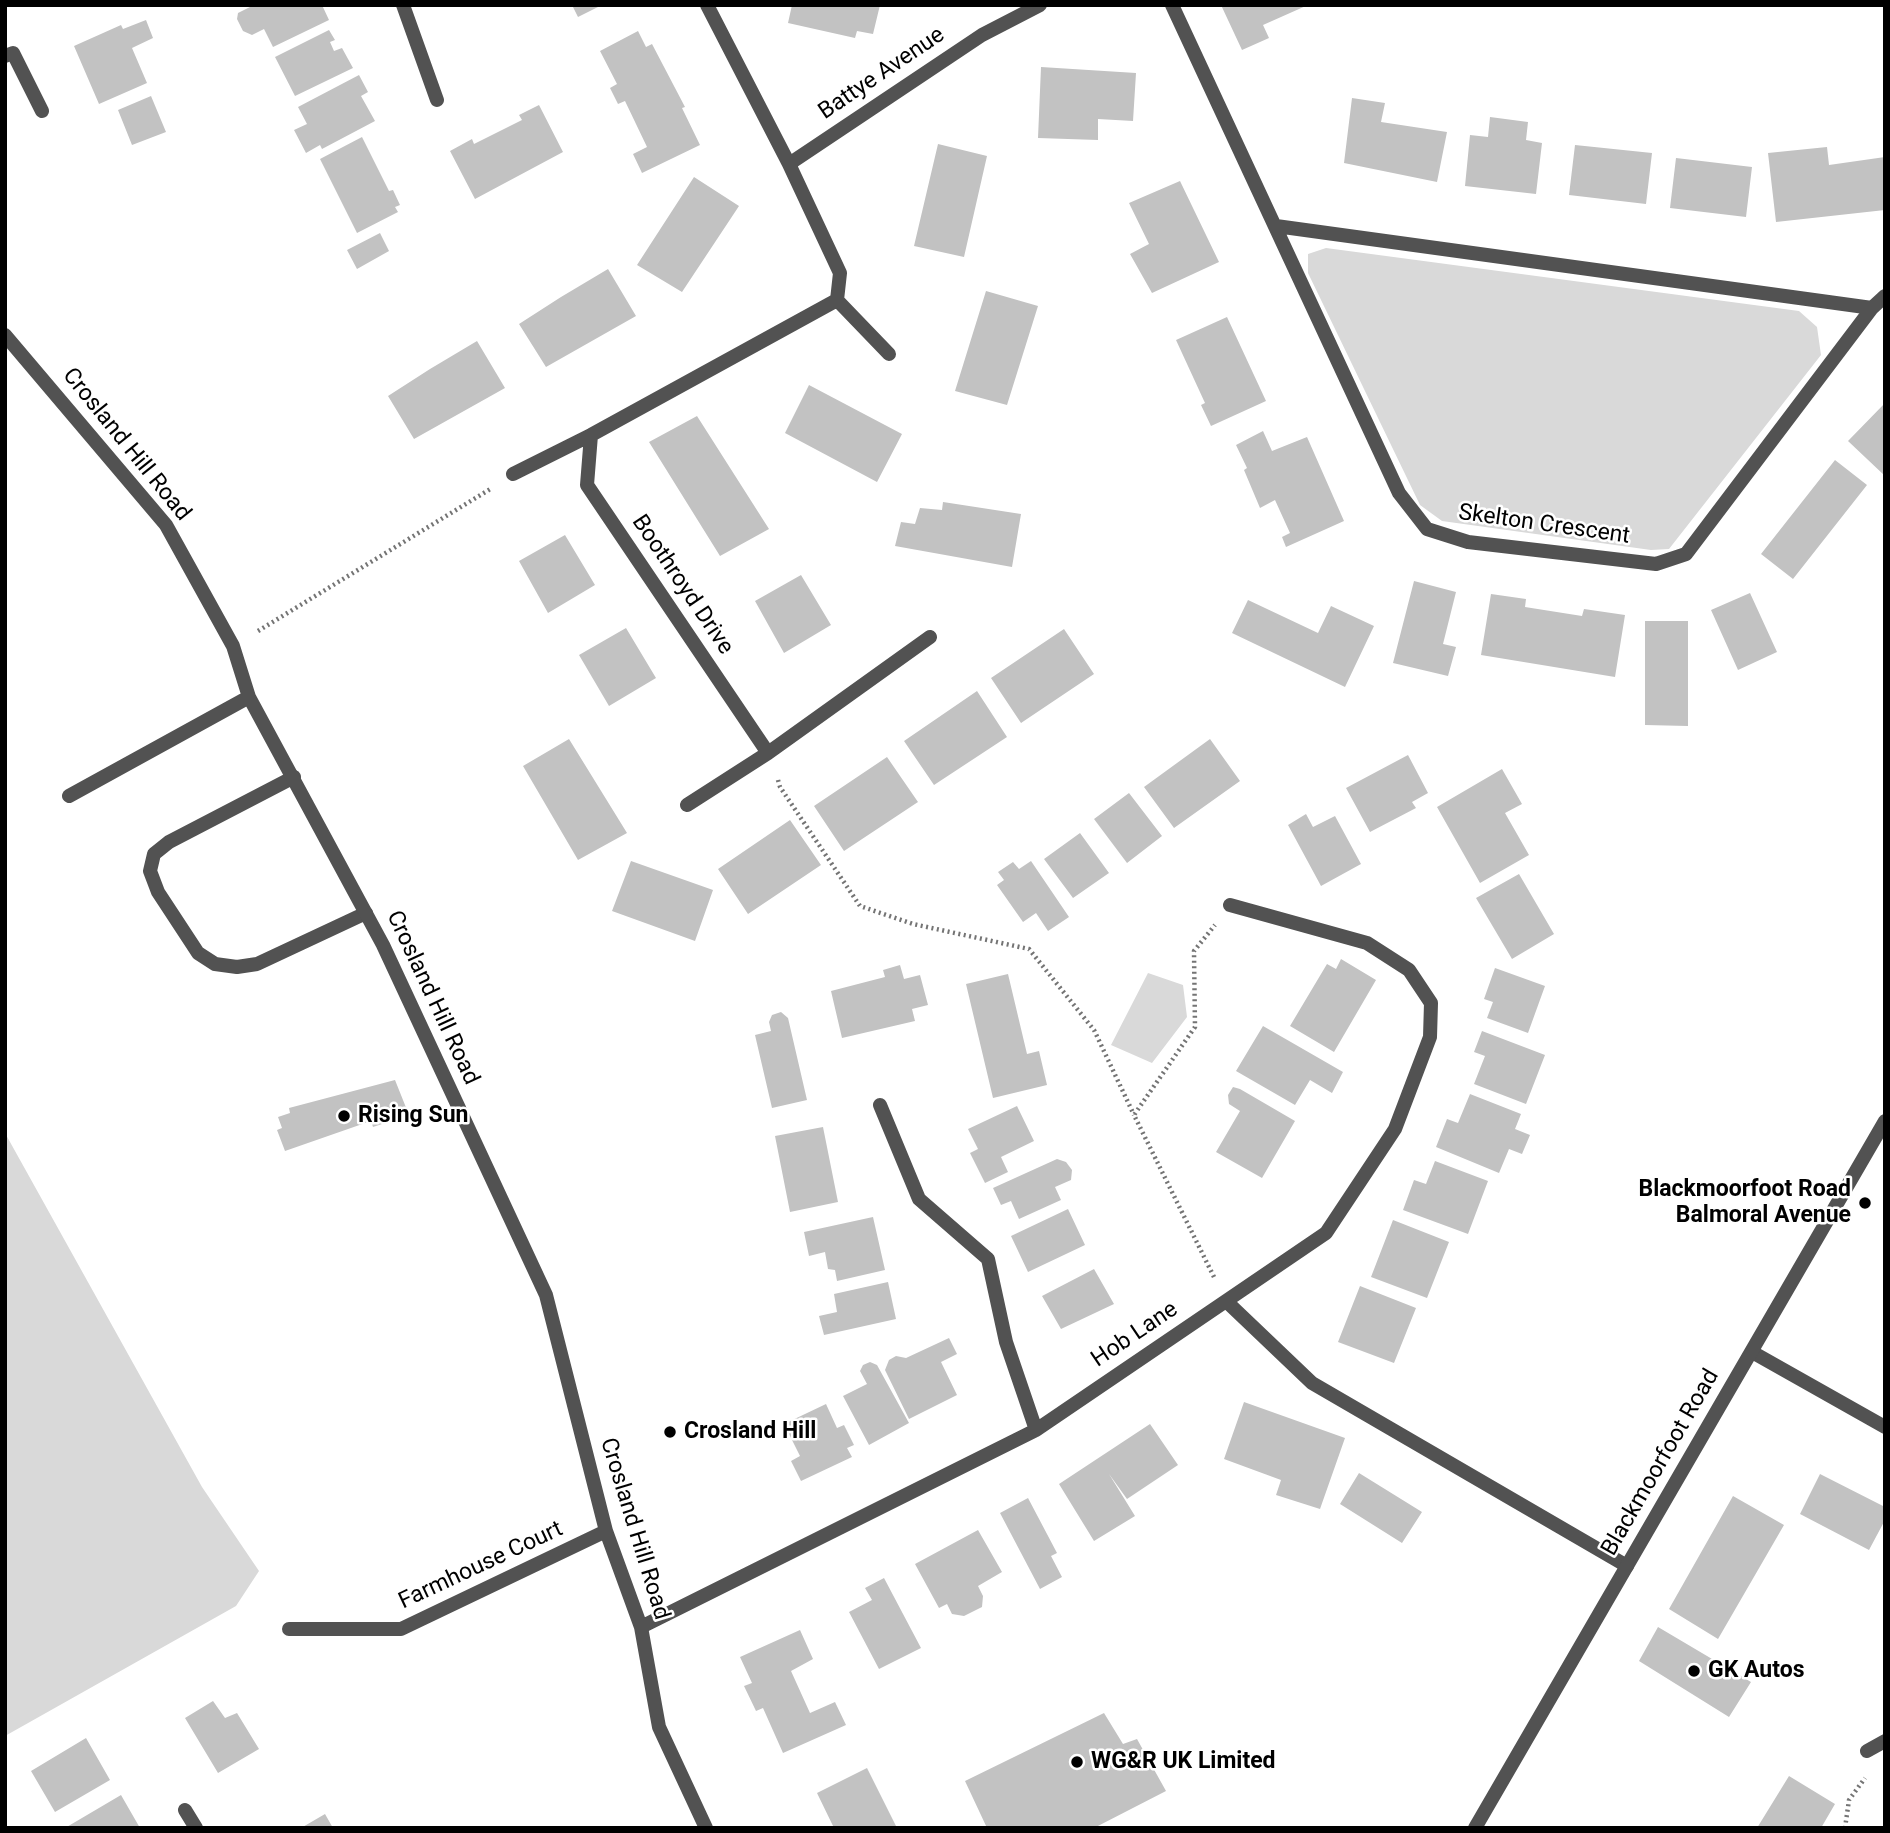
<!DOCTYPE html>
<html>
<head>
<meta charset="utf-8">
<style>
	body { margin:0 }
	#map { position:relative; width:1890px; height:1833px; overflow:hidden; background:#fff; font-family:Roboto,sans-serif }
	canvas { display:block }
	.frame { position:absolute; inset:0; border:7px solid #000; pointer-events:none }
</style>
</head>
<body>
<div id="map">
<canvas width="1890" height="1833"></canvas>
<div class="frame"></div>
</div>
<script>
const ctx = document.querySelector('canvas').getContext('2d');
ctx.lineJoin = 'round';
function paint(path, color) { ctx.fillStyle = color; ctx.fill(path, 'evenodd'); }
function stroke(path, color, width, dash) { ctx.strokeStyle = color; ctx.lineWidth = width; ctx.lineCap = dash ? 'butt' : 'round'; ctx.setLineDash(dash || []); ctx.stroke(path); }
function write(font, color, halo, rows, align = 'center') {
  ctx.font = font + ' Roboto,sans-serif'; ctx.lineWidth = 5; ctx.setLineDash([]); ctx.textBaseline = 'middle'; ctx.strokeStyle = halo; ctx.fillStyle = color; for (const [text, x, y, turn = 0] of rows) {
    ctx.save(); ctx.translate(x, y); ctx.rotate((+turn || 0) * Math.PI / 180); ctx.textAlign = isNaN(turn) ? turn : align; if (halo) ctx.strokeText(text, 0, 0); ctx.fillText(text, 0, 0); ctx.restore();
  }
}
const green = new Path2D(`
	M1326 248 1799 311 1817 327 1821 355 1669 549 1651 550 1442 521 1420 505 1308 273V254Z
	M1148 973 1183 985 1187 1017 1152 1063 1111 1045Z
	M5 1133 202 1487 259 1571 236 1606 5 1736Z`);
const building = new Path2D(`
	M254 5H322L329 20 273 47 264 29 252 35 243 31 237 19 238 13Z
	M572 5H602L578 17Z
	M792 5H880L873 34 857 31 855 38 788 23Z
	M1221 5H1308L1263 25 1269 38 1242 50Z
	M146 20 153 38 132 48 147 83 99 104 74 46 121 25 123 29Z
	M329 30 335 40 330 42 334 51 342 48 353 68 295 96 275 57Z
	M638 31 646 47 652 44 685 107 682 108 700 145 642 173 633 154 647 147 625 101 618 104 610 88 617 84 600 51Z
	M1041 67 1136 73 1133 121 1098 119V140L1038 138Z
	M359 75 368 92 361 96 375 121 322 149 320 145 306 153 294 130 307 124 298 107Z
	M151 96 166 132 132 145 118 110Z
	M1352 98 1385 103 1381 122 1447 132 1437 182 1344 163Z
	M539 105 563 152 475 199 450 151 472 139 474 144 522 120 519 115Z
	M1490 117 1528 122 1526 140 1542 143 1536 194 1465 186 1470 135 1488 137Z
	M362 137 389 191 393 190 400 205 395 207 398 212 357 233 320 159Z
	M938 144 987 156 964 257 914 246Z
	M1575 145 1652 153 1646 204 1569 195Z
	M1827 147 1829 165 1885 157V210L1776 222 1768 153Z
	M1676 158 1752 167 1746 217 1670 208Z
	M694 177 739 206 682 292 637 265Z
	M1180 181 1219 262 1152 293 1130 254 1149 244 1129 203Z
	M380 233 389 251 357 269 347 250Z
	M608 269 636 316 546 367 519 324 561 297Z
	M986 291 1038 306 1007 405 955 391Z
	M1227 317 1266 401 1211 426 1201 405 1205 403 1176 340Z
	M477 341 505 388 414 439 388 396 430 369Z
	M809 385 902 434 877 482 785 433Z
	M1885 403V476L1848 441Z
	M697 416 769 529 720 556 649 442Z
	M1263 431 1272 451 1307 437 1344 521 1286 547 1282 537 1290 533 1275 500 1260 508 1244 470 1247 468 1236 445Z
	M1835 460 1867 485 1793 579 1761 554Z
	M943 502 1021 514 1012 567 895 546 901 522 915 524 920 508 942 510Z
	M565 535 595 585 548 613 519 561Z
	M801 575 831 625 784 653 755 601Z
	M1414 581 1456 592 1443 644 1456 647 1448 676 1393 663Z
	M1750 593 1777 652 1738 670 1711 610Z
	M1491 594 1526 599 1525 607 1582 616 1584 609 1625 615 1615 677 1481 655Z
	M1248 600 1318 633 1331 606 1374 626 1345 687 1232 633Z
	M1645 621H1688V726L1645 725Z
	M626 628 656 678 609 706 579 655Z
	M1064 629 1094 674 1021 723 991 678Z
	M977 691 1007 737 934 785 904 741Z
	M569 739 627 833 578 860 523 766Z
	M1210 739 1240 781 1174 828 1144 787Z
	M1408 755 1428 793 1412 802 1416 808 1370 832 1346 788Z
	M887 757 918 802 844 851 814 806Z
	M1502 769 1522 804 1505 813 1529 855 1480 883 1437 807Z
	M1129 793 1162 836 1127 863 1094 819Z
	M1306 814 1313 827 1335 816 1361 864 1321 886 1288 825Z
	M790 820 821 865 748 914 718 869Z
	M1080 833 1109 873 1073 898 1044 859Z
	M631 861 713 890 695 941 612 911Z
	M1031 861 1069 917 1048 931 1036 913 1023 922 997 885 1004 880 998 872 1013 862 1019 869Z
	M1519 874 1554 934 1512 959 1476 898Z
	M1341 959 1376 980 1334 1052 1290 1026 1327 964 1336 969Z
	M900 965 904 979 920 975 928 1005 912 1009 915 1021 842 1038 831 991 885 977 883 970Z
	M1495 968 1545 986 1528 1033 1487 1018 1493 1002 1484 999Z
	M1008 974 1027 1054 1039 1051 1047 1085 993 1098 966 984Z
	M781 1012 788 1018 807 1100 772 1108 755 1035 771 1031 769 1022 772 1015Z
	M1263 1026 1343 1072 1332 1093 1310 1080 1295 1105 1236 1071Z
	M1482 1031 1545 1055 1526 1104 1474 1084 1485 1056 1474 1052Z
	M395 1080 409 1115 373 1127 371 1121 285 1151 277 1130 282 1128 278 1117 290 1113 289 1108Z
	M1233 1087 1240 1089 1295 1121 1262 1178 1216 1152 1240 1111 1229 1104 1228 1095Z
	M1470 1094 1521 1114 1515 1129 1530 1135 1522 1154 1509 1149 1499 1173 1436 1147 1447 1119 1458 1123Z
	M1017 1106 1034 1141 1001 1157 1008 1172 985 1183 970 1153 978 1149 968 1129Z
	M823 1127 838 1202 790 1212 775 1136Z
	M1057 1159 1066 1162 1072 1170 1071 1180 1055 1187 1061 1200 1019 1219 1011 1201 1001 1205 993 1188Z
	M1435 1161 1488 1181 1468 1234 1403 1210 1414 1180 1426 1184Z
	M1068 1209 1085 1245 1028 1272 1011 1236Z
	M873 1217 885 1270 837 1281 835 1270 828 1269 825 1252 809 1256 804 1232Z
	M1393 1220 1449 1242 1427 1298 1371 1277Z
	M1094 1269 1114 1304 1061 1329 1042 1296Z
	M888 1282 896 1319 824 1335 819 1316 837 1312 834 1294Z
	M1360 1286 1416 1308 1394 1363 1338 1342Z
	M949 1338 957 1354 941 1362 957 1395 909 1419 885 1370 889 1360 896 1356 906 1358Z
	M870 1362 877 1365 909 1423 869 1445 843 1396 867 1384 860 1371 863 1365Z
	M1244 1402 1345 1438 1320 1509 1276 1495 1281 1480 1224 1459Z
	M826 1404 837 1428 844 1425 854 1445 847 1448 852 1457 801 1481 791 1461 800 1456 784 1424Z
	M1150 1424 1178 1465 1127 1499 1109 1474 1135 1516 1094 1541 1059 1484Z
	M1359 1473 1422 1512 1402 1543 1340 1504Z
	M1820 1474 1885 1507V1520L1869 1550 1800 1514Z
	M1733 1496 1784 1525 1718 1639 1669 1609Z
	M1028 1498 1057 1553 1051 1556 1062 1577 1040 1589 1000 1513Z
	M978 1530 1002 1572 978 1586 983 1596 982 1607 964 1616 952 1614 947 1604 939 1608 915 1564Z
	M884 1578 921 1648 879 1669 849 1612 872 1600 865 1588Z
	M1658 1627 1751 1682 1729 1717 1639 1661Z
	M800 1630 813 1659 791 1671 810 1713 835 1702 846 1725 783 1753 763 1708 756 1711 744 1686 752 1683 740 1657Z
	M213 1701 225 1718 237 1713 259 1749 218 1773 185 1718Z
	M1104 1713 1123 1744 1137 1739 1166 1791 1094 1828H987L965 1781Z
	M86 1738 110 1780 55 1812 31 1771Z
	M867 1768 897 1828H834L817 1793Z
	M1789 1776 1835 1804 1821 1828H1757Z
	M121 1795 140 1828H65Z
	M325 1814 333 1828H301Z`);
const path = new Path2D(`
	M258 631 492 488
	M778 780 780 787 860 906 913 924 1029 949 1094 1030 1134 1115
	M1214 1277 1134 1115 1195 1027 1194 951 1215 925
	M1845 1828 1849 1800 1865 1778`);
const service = new Path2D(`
	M294 777 169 842 154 854 150 871 158 892 198 953 215 964 237 967 257 964 366 913
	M1867 1751 1885 1741`);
const minor = new Path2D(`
	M403 5 437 100
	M707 5 789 164 840 273 837 300 889 354
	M1172 5 1399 493 1427 529 1468 542 1656 564 1686 554 1872 308 1885 296
	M5 56 13 53 42 111
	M789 164 982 35 1040 5
	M1276 226 1872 308
	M5 335 166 525 233 646 249 697 383 945 546 1295 606 1531 641 1627 659 1727 706 1828
	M591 435 587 485 768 753
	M513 474 591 435 837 300
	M69 796 249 697
	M687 805 768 753 930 637
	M880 1105 919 1199 988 1259 1006 1342 1036 1430
	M1226 1301 1326 1233 1395 1129 1430 1037 1431 1003 1409 970 1367 943 1230 905
	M1752 1352 1885 1427
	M641 1627 1036 1430 1226 1301 1312 1383 1627 1566
	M289 1629H401L606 1531
	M185 1810 196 1828`);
const tertiary = new Path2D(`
	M1475 1828 1885 1121`);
const markers = [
	[344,1116,7,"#000"],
	[1865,1203,7,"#000"],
	[670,1432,7,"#000"],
	[1694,1671,7,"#000"],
	[1077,1762,7,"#000"]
];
const streetNames = [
	["Battye Avenue",882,74,-34],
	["Crosland Hill Road",126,445,51],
	["Skelton Crescent",1544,525,8],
	["Boothroyd Drive",682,585,56],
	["Crosland Hill Road",432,998,65],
	["Hob Lane",1135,1335,-34],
	["Blackmoorfoot Road",1661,1463,-60],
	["Crosland Hill Road",634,1529,73],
	["Farmhouse Court",481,1566,-25]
];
const poiNames = [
	["Rising Sun",358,1116],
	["Blackmoorfoot Road",1851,1190,"right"],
	["Balmoral Avenue",1851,1216,"right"],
	["Crosland Hill",684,1432],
	["GK Autos",1708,1671],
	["WG&R UK Limited",1091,1762]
];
paint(green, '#d9d9d9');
paint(building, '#c2c2c2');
stroke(path, '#747474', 4.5, [2, 3.5]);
stroke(service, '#525252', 14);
stroke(minor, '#525252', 14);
stroke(tertiary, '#525252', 14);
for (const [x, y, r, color] of markers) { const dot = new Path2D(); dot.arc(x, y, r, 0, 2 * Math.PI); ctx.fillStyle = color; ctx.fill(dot); stroke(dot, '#fff', 2.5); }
write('23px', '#000', '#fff', streetNames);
write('bold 23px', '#000', '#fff', poiNames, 'left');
</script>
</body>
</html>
